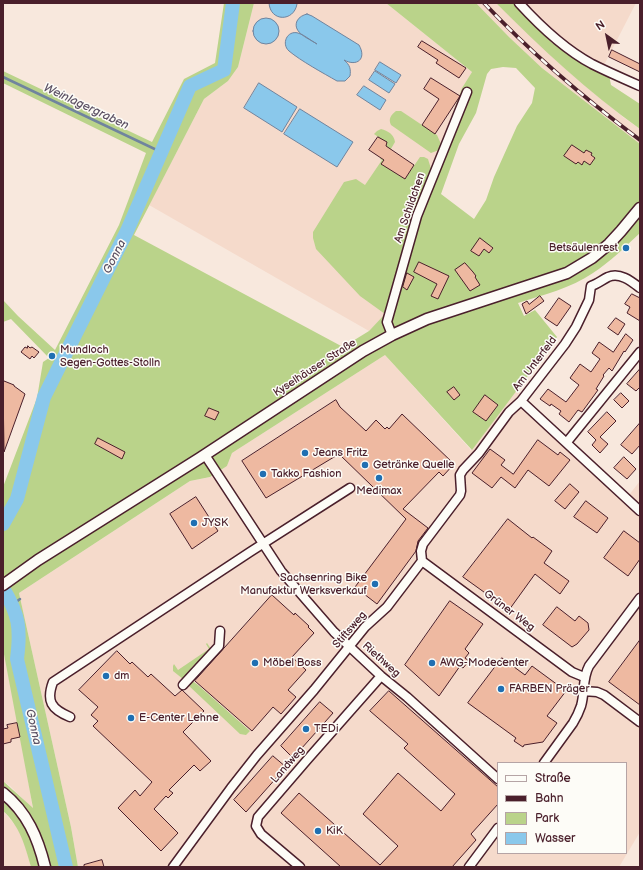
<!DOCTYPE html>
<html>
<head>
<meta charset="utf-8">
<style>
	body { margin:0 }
	#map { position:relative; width:643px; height:870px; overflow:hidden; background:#f8e8dd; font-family:"Balsamiq Sans",sans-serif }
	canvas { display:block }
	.frame { position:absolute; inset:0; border:4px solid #4a1f2b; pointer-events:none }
	.legend { position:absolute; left:497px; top:762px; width:130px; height:92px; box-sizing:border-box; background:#fdfcf7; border:1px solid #b5a4a5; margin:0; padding:5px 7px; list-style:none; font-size:12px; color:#4a1f2b }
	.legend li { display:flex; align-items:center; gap:8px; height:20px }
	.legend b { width:20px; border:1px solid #b5a4a5 }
	.north { position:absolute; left:587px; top:16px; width:40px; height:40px; -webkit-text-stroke:3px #fdfcf7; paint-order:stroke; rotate:327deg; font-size:11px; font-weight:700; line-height:16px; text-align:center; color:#4a1f2b }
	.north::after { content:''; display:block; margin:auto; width:14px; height:18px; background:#4a1f2b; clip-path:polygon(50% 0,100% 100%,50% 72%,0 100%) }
</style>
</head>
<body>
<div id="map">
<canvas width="643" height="870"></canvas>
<div class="frame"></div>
<ul class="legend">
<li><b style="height:5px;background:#fdfcf7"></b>Straße</li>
<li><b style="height:5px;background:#4a1f2b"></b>Bahn</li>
<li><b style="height:11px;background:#bad38a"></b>Park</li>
<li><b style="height:11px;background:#8ac8eb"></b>Wasser</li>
</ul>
<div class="north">N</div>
</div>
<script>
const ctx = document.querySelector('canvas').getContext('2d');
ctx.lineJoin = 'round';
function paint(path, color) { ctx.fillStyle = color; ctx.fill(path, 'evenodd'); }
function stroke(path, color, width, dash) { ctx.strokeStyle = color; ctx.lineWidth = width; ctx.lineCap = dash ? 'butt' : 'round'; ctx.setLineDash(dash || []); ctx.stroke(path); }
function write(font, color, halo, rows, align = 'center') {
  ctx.font = font + ' "Balsamiq Sans",sans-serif'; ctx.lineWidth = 3; ctx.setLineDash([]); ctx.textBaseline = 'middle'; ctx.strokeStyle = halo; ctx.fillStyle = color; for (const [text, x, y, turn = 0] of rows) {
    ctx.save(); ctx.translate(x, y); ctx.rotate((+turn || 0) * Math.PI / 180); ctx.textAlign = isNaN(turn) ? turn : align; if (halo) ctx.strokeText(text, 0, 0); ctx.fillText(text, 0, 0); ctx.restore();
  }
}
const built = new Path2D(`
	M254 3H386L472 72 462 88 431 173 386 314 369 331 149 205 204 99 228 81 238 67Z
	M476 3H496L574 76 623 117 640 129V144L542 68 509 37Z
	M514 3H636L601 71 552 43Z
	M385 355 471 450 517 390 629 495 640 481V832L619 867H78L71 827 19 593 190 481 211 477 227 466 232 453ZM498 763H626V853H498Z
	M3 649 21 738 33 809 10 786 3 781Z
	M3 811 16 826 24 841 31 867H3Z`);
const green = new Path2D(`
	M224 3H254L238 67 228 81 204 99 134 235 343 347 369 331 385 314 360 296 316 249 313 238V232L344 182 356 179 365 185 382 160 380 159 382 155 381 153 387 143 374 134 377 131 381 129C388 131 394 134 395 142L382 164 405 179 420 157H424L428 159 432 172 462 88 472 72 386 3H476L509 37 542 68 640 144V233C625 247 610 262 593 273 571 288 543 295 518 303L524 316 535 310 557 337 472 450 385 355 232 453 227 466 210 477 190 481 19 593 71 827 78 867H31C25 846 20 826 3 811V781L33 808 3 649V487L37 398 43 362 49 358 11 319 3 322V300L18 316 55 350 119 225 146 153 3 83V71L152 142 184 79 215 63ZM503 67 516 68 535 88 532 103 517 126 494 177 486 200 474 219 441 194 459 144 476 113 487 74 491 69Z
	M496 3H514L552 43 609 75 611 85 640 104V129C588 92 541 48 496 3Z
	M396 111H401L437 135 441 144 439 150 431 153 391 125C388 119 391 115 396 111Z
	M207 643 211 649 200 664H195L191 668V674L183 679 173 671V666L174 664 178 670 209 649 206 644Z
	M191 680 198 685 250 731 246 735 240 734 187 684Z`);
const water = new Path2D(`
	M269 3H297V4C294 22 270 22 269 3Z
	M307 14 312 16 359 45C367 59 357 67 344 60 350 65 351 69 350 76L345 81H337C323 73 301 61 289 51 281 44 287 30 298 33 305 35 311 41 317 44 310 39 292 33 297 21 299 17 303 15 307 14Z
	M253 31a13 13 0 1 1 26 0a13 13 0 1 1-26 0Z
	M380 62 401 75 396 83 375 70Z
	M375 71 395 84 389 93 369 80Z
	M259 83 297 107 282 132 244 108Z
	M364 86 386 100 380 110 357 95Z
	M300 109 353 142 337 167 284 134Z`);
const stream = new Path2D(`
	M3 77 161 152
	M53 357 62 364
	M12 605 20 599`);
const river = new Path2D(`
	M3 524 17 499 44 397 127 231 190 86 224 70 233 3
	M3 588C19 615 21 628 17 659L66 867`);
const building = new Path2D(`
	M422 41 466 68 459 78 436 63 438 60 418 47Z
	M612 50 640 64V72L609 57Z
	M431 78 460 96 435 134 422 125 439 99 424 89Z
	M378 137 387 142 386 146 414 165 405 179 381 164 384 160 369 150Z
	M572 145 584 153 586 150 592 153 591 155 595 158 590 165 584 161 582 165 578 162 576 164 564 156Z
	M480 238 493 248 489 253 484 249 479 256 471 251Z
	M419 262 449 276 438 299 431 296 437 284 414 272Z
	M465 263 473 272 476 276 475 277 480 285 470 291 455 270Z
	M407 273 414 277 407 290 403 287Z
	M632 294 640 298V321L627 313 630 307 625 304Z
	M540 296 544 301 526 314 522 304 527 301 529 304Z
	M559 298 571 306 557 326 545 318Z
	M616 318 625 324 618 335 608 328Z
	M626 334 633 340 625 352 624 351 612 371 609 368 603 375 604 376 596 389 598 390 582 412 578 410 569 422 559 414 561 411 551 404 550 406 540 399 548 389 566 402 579 385 570 378 580 364 591 372 600 359 592 353 599 342 613 352Z
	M28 346 30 348 32 347 39 352 34 358 32 356 30 359 21 352 25 347 27 348Z
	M640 369V387L636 391 627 384Z
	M4 381 14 385V386L25 394 4 452 3 385Z
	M454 387 460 395 454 400 447 392Z
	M621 393 629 401 622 408 614 400Z
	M485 395 498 405 486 421 473 412Z
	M336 400 340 407 366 431 376 420 385 429 387 427 389 429 402 414 454 464 443 476 439 472 403 509 428 528 418 541 416 551 377 604 355 587 406 519 339 454 266 498 242 461Z
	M209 408 219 412 215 420 205 416Z
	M607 412 616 421 600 437 608 444 600 453 592 445 596 440 588 432Z
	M640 423V445L632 454 621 445Z
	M98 438 125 452 122 459 95 444Z
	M538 440 558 455 560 452 570 460 549 486 528 470 515 488 501 477 492 488 472 473 490 449 505 460 501 465 513 474Z
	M624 457 636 469 627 479 614 468Z
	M570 484 579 492 565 509 555 501Z
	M196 497 218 531 192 549 170 514Z
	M586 501 608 518 597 533 574 517Z
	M508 519 532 538 533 537 552 551 544 563 569 581 560 594 535 574 509 610 463 577Z
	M624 531 640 543V559L628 576 604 558Z
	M272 595 294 615 295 613 309 626 308 627 314 633 292 657 306 670 288 690 296 697 281 714 273 707 252 731 195 681Z
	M450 601 483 624 465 649 469 653 465 658 469 661 463 668 460 666 439 696 405 665Z
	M557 607 575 621 579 616 588 623 589 630 577 644 572 647 543 625Z
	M640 640V705L609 682Z
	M117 651 130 664 132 662 148 677 151 674 175 696 182 690 204 711 183 732 211 761 200 771 194 765 169 790 173 793 168 798 166 796 154 809 178 833 161 851 118 808 135 790 140 796 152 782 93 726 98 721 91 715 98 707 79 690Z
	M502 658 525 675 532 666 566 691 547 716 557 723 543 742 524 745 523 747 514 741 516 738 468 703Z
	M389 691 498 787V804L471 834 476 840 452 867H341L281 813 299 793 380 865 398 846 363 814 398 773 441 811 455 794 404 748 408 744 370 711Z
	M320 702 333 713 293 758 281 746Z
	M17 723 20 737 11 739V742L3 744V729L8 728 7 725Z
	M273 756 286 767 246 812 234 800Z
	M102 860 104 867H84V865Z`);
const minor = new Path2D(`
	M519 3C540 26 564 49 592 64 608 72 624 79 640 86
	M392 335 387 322 417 216 467 92
	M521 401 640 511
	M567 442 640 352
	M205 455 281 571 334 632 381 676 407 697 498 779
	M422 561 572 672 584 677
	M183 685 219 646 220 631
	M583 691 597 692 604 695 640 722
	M70 717C51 709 46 701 53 682L250 552 350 488
	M544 763 573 723C576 718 579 712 581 706 585 693 582 679 589 666L640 598
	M173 867 231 788 257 755 314 690 365 627 387 607 422 561 421 551 423 544 460 495 461 491 460 475 463 470 479 453 509 412 521 401 565 344 576 327 589 300 591 286C597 284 602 280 608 277 620 272 631 281 640 288
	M300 867 261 834 256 826 258 817 307 760 381 676
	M469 867 498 828`);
const major = new Path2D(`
	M3 585 38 560 200 458 363 351 392 335 427 319 567 273 592 258 609 244 621 231 640 208
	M3 793C27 812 38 838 45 867`);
const rail = new Path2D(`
	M484 3C532 54 584 98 640 140`);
const markers = [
	[626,248,4,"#1f6fb2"],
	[52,356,4,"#1f6fb2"],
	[305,453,4,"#1f6fb2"],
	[365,465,4,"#1f6fb2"],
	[263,474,4,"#1f6fb2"],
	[379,478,4,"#1f6fb2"],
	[194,523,4,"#1f6fb2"],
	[375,584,4,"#1f6fb2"],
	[255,663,4,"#1f6fb2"],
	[432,663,4,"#1f6fb2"],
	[106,676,4,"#1f6fb2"],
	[501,689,4,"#1f6fb2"],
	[131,718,4,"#1f6fb2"],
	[306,729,4,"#1f6fb2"],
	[318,831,4,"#1f6fb2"]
];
const streetNames = [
	["Am Schildchen",410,208,-71],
	["Am Unterfeld",535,364,-53],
	["Kyselhäuser Straße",315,368,-33],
	["Grüner Weg",509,611,37],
	["Stiftsweg",350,630,-49],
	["Riethweg",381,660,42],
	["Landweg",288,765,-49]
];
const poiNames = [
	["Betsäulenrest",618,248,"right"],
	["Mundloch",60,350],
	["Segen-Gottes-Stolln",60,363],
	["Jeans Fritz",313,453],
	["Getränke Quelle",373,465],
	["Takko Fashion",271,474],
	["Medimax",379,491,"center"],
	["JYSK",202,523],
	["Sachsenring Bike",367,578,"right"],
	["Manufaktur Werksverkauf",367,591,"right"],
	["Möbel Boss",263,663],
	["AWG-Modecenter",440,663],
	["dm",114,676],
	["FARBEN Präger",509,689],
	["E-Center Lehne",139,718],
	["TEDi",314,729],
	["KiK",326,831]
];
const waterNames = [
	["Weinlagergraben",86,107,25],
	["Gonna",115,257,-63],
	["Gonna",33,727,77]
];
paint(built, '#f5dacb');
paint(green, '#bad38a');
paint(water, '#8ac8eb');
stroke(water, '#70849e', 1);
stroke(stream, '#70849e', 2.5);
stroke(river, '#8ac8eb', 14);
paint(building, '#eeb9a1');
stroke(building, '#4a1f2b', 1);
stroke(minor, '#4a1f2b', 11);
stroke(major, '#4a1f2b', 13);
stroke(minor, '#fdfcf7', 8);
stroke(major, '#fdfcf7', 10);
stroke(rail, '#4a1f2b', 4);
stroke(rail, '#fdfcf7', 2.5, [8]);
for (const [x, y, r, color] of markers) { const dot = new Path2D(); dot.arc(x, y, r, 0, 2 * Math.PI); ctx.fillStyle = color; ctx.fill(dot); stroke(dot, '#fdfcf7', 1.5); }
write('11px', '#4a1f2b', '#fdfcf7', streetNames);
write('11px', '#4a1f2b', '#fdfcf7', poiNames, 'left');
write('italic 12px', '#5d5265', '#fdfcf7', waterNames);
</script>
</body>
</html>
